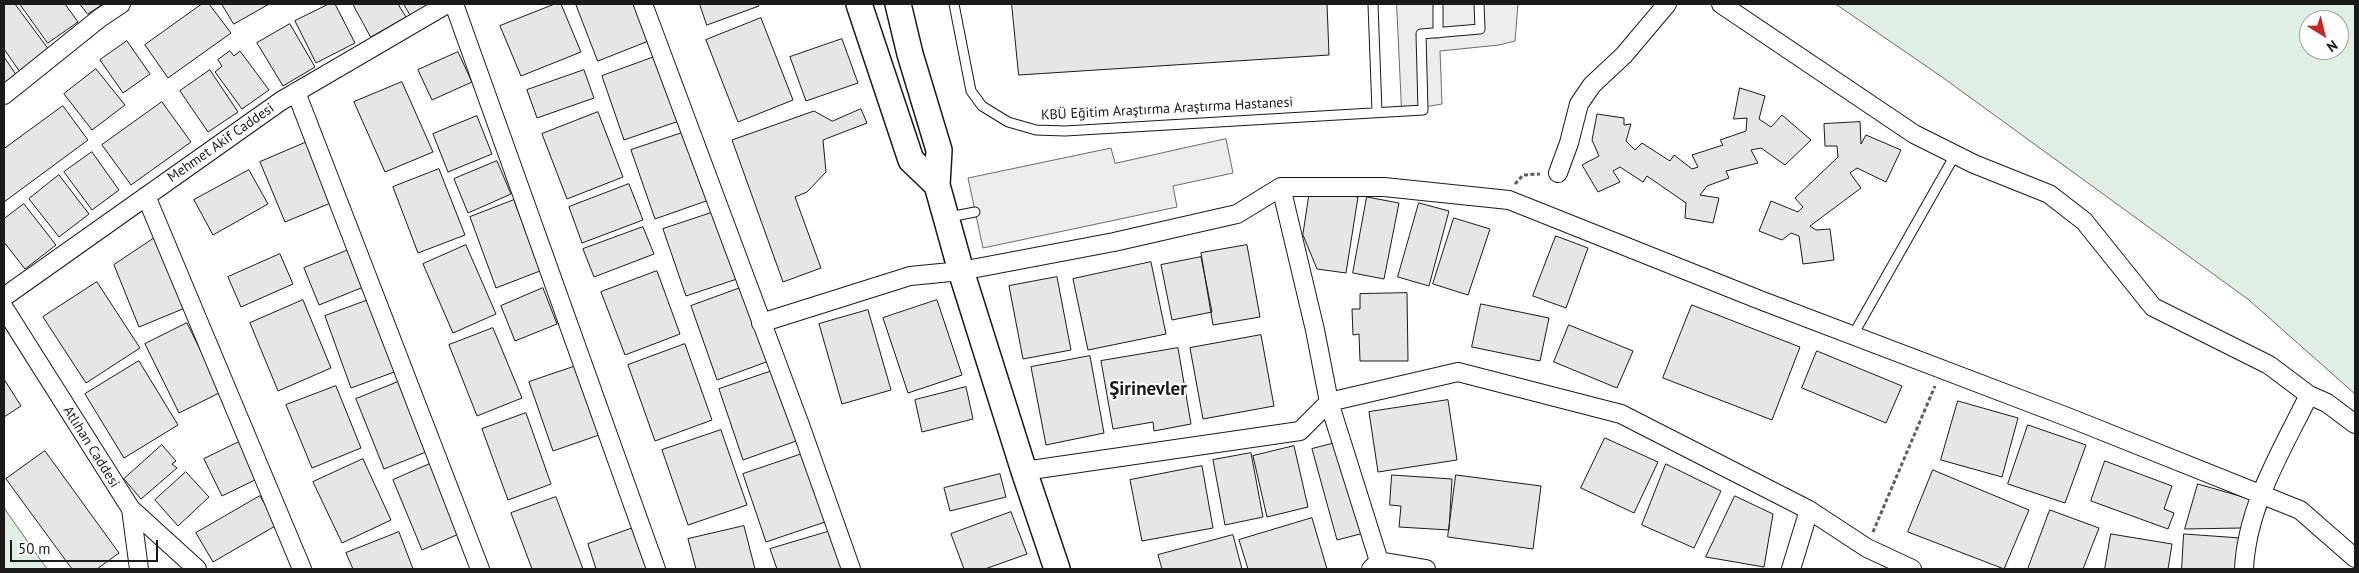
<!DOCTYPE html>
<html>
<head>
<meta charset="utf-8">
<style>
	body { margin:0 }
	#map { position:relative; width:2359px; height:573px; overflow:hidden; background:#fff; font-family:"PT Sans",sans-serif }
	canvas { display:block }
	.frame { position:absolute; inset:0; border:5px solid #1a1a1a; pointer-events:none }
	.north { position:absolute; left:2299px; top:10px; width:50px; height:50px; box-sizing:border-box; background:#fff; border:1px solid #a3a3a3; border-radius:50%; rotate:144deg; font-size:14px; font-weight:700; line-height:20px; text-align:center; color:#1a1a1a }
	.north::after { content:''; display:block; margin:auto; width:18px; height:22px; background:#c62828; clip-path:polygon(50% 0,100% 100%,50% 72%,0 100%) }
	.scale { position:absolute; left:10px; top:540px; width:148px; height:22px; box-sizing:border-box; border:2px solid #1a1a1a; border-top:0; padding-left:6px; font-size:15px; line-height:18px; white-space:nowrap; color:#1a1a1a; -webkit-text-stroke:4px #fff; paint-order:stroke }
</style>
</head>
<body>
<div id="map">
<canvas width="2359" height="573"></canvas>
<div class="frame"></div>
<div class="north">N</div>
<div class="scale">50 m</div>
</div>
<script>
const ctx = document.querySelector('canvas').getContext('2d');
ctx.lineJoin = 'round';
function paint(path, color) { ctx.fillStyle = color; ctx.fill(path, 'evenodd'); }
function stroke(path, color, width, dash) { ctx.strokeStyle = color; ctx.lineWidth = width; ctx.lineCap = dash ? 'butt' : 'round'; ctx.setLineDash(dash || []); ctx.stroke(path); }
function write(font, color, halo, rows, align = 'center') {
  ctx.font = font + ' "PT Sans",sans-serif'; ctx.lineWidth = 4; ctx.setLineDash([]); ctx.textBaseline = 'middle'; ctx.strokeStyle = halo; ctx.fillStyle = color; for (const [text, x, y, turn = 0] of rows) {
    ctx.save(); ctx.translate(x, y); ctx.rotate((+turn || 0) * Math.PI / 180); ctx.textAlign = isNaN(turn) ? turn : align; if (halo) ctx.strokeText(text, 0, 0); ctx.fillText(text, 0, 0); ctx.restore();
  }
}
const green = new Path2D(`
	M1836 4H2355V394L2249 300 1942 77ZM2309 20H2339V50H2309Z
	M4 508 47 569H4Z`);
const parking = new Path2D(`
	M1397 4H1518L1515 41 1499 45 1440 51 1442 104 1402 111Z
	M1226 139 1233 173 1173 186 1177 207 983 248 968 178 1111 148 1115 163Z`);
const building = new Path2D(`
	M4 4H15L49 50 20 72 4 49Z
	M20 4H65L78 22 48 43Z
	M80 4H103L88 14Z
	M202 4H209L231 33 168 78 145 45Z
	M222 4H269L234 24Z
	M329 4H335L355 43 316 63 295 21Z
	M353 4H398L406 17 371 37Z
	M404 4H434L411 16Z
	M555 4H561L581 52 521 76 500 26Z
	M576 4H637L651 40 598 61Z
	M700 4H758L759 6 707 25Z
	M1012 4H1327L1329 55 1019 75Z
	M761 18 793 100 738 122 706 40Z
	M290 24 315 67 283 86 257 43Z
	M842 39 858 83 806 101 790 57Z
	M127 41 150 74 123 93 100 60Z
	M230 51 234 56 240 51 269 90 242 109 215 72 222 66 218 60Z
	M458 52 472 82 432 100 418 70Z
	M657 56 679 121 624 140 602 76Z
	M4 57 17 76 4 86Z
	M96 69 125 105 92 130 64 94Z
	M210 70 238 112 208 132 180 91Z
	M584 70 594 98 537 118 527 90Z
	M402 82 433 152 385 172 354 102Z
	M1740 88 1765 96 1759 119 1771 127 1782 115 1811 140 1785 165 1761 148 1751 150 1758 163 1726 171 1729 178 1707 186 1700 195 1719 198 1713 223 1685 218 1686 203 1647 176 1643 182 1620 167 1613 171 1620 182 1598 192 1582 165 1599 156 1592 140 1597 114 1624 118V125L1631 124 1626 141 1635 150 1642 143 1670 161 1674 155 1692 169 1698 167 1692 155 1723 145 1720 140 1746 131 1747 118 1734 119Z
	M162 102 191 142 131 185 102 145Z
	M63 106 88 140 4 202V149Z
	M861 109 867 123 823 140 826 172 807 192 795 197 821 268 783 282 732 140 814 111 832 121Z
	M598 112 623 177 567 199 542 134Z
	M477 116 492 154 448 172 433 134Z
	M1860 122 1861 144 1866 135 1901 150 1886 182 1857 168 1850 173 1861 188 1810 226 1816 230 1830 229 1834 260 1803 264 1799 236 1791 233 1782 240 1759 231 1771 201 1798 212 1803 207 1795 198 1838 157 1837 146H1825L1824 124Z
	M685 132 709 200 655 219 631 150Z
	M307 142 333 202 285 222 260 162Z
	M92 152 119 190 92 210 64 172Z
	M497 161 511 194 468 213 454 179Z
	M439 169 465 235 418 253 393 187Z
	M249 170 268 204 213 235 194 200Z
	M59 175 89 214 59 237 29 199Z
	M629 184 643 220 582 243 569 207Z
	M1310 190 1358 197 1346 273 1317 269 1303 235Z
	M1367 197 1399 203 1384 279 1353 273Z
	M514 200 540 271 496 288 470 217Z
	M1419 203 1449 211 1429 286 1398 277Z
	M24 204 56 245 25 269 4 242V219Z
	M714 212 737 279 686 296 663 229Z
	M1454 218 1490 229 1468 295 1433 284Z
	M643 227 654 254 594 277 583 249Z
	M1556 236 1588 248 1566 308 1533 296Z
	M156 237 185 308 139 327 114 265Z
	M466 245 496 314 453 333 423 264Z
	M1247 245 1260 317 1213 325 1201 253Z
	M351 249 366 286 319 305 304 268Z
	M280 254 293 284 241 307 228 277Z
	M1201 257 1212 312 1172 320 1161 265Z
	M1151 262 1166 334 1088 350 1073 279Z
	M657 271 680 334 625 355 601 292Z
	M1057 277 1071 350 1023 359 1009 286Z
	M97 282 140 348 86 383 43 317Z
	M743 287 769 361 717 380 691 306Z
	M543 288 557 324 515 341 501 306Z
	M1407 293 1408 361H1360L1359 334 1353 335 1352 309H1360V294Z
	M371 299 397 371 351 388 325 316Z
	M303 300 331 368 278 391 250 323Z
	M937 300 962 375 908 393 883 318Z
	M1481 304 1549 318 1540 361 1472 347Z
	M1692 305 1800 347 1772 420 1663 378Z
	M868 310 891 390 842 404 819 324Z
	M187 323 221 392 179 413 145 344Z
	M1569 325 1633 351 1617 388 1554 362Z
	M493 328 522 398 477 416 449 345Z
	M1261 335 1274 406 1203 419 1190 348Z
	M685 344 712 420 655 441 628 365Z
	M1178 348 1191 424 1154 431 1153 422 1113 429 1101 361Z
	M1817 351 1902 386 1886 423 1802 388Z
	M1090 356 1104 433 1046 445 1031 367Z
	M139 361 178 425 124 458 85 394Z
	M576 366 599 435 553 451 529 382Z
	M775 370 799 440 743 460 719 389Z
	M4 379 21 406 4 417Z
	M398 382 426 452 384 469 356 399Z
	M336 386 361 448 312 468 286 405Z
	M966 387 973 419 922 432 915 400Z
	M1448 400 1457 460 1378 472 1369 412Z
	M1958 401 2018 418 2002 477 1941 460Z
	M526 413 551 484 508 500 482 429Z
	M2028 425 2086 445 2065 503 2008 484Z
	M721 430 747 505 688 525 662 450Z
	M1605 438 1658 462 1634 513 1581 488Z
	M241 441 259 478 222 496 204 459Z
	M1339 442 1364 533 1337 540 1312 449Z
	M162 445 176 461 172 464 177 468 141 499 124 479Z
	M1294 446 1308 507 1267 517 1253 456Z
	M45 451 119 553 97 569H72L6 479Z
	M1251 453 1263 517 1225 525 1213 460Z
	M802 454 825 522 766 542 743 474Z
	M363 459 391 520 342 543 313 482Z
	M2105 461 2172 486 2164 509 2174 513 2168 529 2091 501Z
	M432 463 461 533 422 550 393 480Z
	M1666 464 1721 491 1694 548 1642 525Z
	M1202 466 1213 528 1142 541 1130 480Z
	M1933 470 2029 510 2004 569 1908 532Z
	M186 472 209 497 178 526 155 500Z
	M1000 474 1006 497 950 511 944 488Z
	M1392 475 1452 479 1449 530 1399 527 1401 506 1390 505Z
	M1456 475 1541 486 1533 549 1448 537Z
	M2198 484 2250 499 2241 528 2185 529Z
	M260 496 277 525 213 562 196 533Z
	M1735 496 1773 514 1764 567 1706 557Z
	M556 497 583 569H532L511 513Z
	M2050 510 2099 528 2083 569H2028Z
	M1011 512 1027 554 985 569H964L951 534Z
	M1312 518 1327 569H1248L1239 540Z
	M744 526 755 569H696L688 539Z
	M633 528 647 569H596L588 544Z
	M834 530 846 569H777L770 549Z
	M399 532 413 569H353L346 553Z
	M2111 534 2172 544 2168 569H2105Z
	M2184 534 2241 538 2239 569H2182Z
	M1233 535 1242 569H1162L1158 555Z`);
const path = new Path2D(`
	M1515 184 1523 175 1540 174
	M1873 532 1935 386`);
const lane = new Path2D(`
	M954 4 971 91 982 106 1008 122 1036 130 1065 131 1423 110 1421 34 1480 29 1479 4
	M1373 4 1377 112
	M1438 4V33
	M949 217 975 212
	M1853 335 1955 155`);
const street = new Path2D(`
	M454 4 656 569
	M643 4 800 425 851 569
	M1721 4 1914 134 1974 164 2049 194 2084 221 2153 307 2269 365 2309 395 2327 403 2355 424
	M296 92 480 569
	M4 95 100 18 121 4
	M1558 173 1569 143 1579 104 1592 85 1624 55 1667 4
	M1281 187 1315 330 1329 402 1379 561
	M146 196 302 569
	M4 297 281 101 447 4
	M4 308 131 509 197 569
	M761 323 910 276 961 271 1114 242 1237 214 1281 187H1384L1509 200 1760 300 2070 418 2300 510 2355 558
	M1024 471 1300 431 1329 402 1458 372 1621 414 1809 510 1867 548 1912 569
	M131 509 139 569
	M1371 569 1379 561 1426 569
	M1791 569 1809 510
	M2244 569C2247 506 2282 450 2309 395`);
const secondary = new Path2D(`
	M859 4 911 160 937 185
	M898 4 910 54 939 150 937 185 961 271 1024 471 1057 569`);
const streetNames = [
	["KBÜ Eğitim Araştırma Araştırma Hastanesi",1167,109,-3],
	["Mehmet Akif Caddesi",221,143,-35],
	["Atlıhan Caddesi",91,447,58]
];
const districtNames = [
	["Şirinevler",1148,390]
];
paint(green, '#e0efe3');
stroke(green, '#6a6a6a', 1);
paint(parking, '#ededed');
stroke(parking, '#6a6a6a', 1);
paint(building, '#e6e6e6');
stroke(building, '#1a1a1a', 1);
stroke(lane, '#1a1a1a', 11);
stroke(street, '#1a1a1a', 20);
stroke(secondary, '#1a1a1a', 28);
stroke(path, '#5f5f5f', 3, [4, 2.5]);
stroke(lane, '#fff', 9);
stroke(street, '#fff', 18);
stroke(secondary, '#fff', 25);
write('14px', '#1a1a1a', '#fff', streetNames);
write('bold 19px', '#1a1a1a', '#fff', districtNames);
</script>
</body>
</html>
